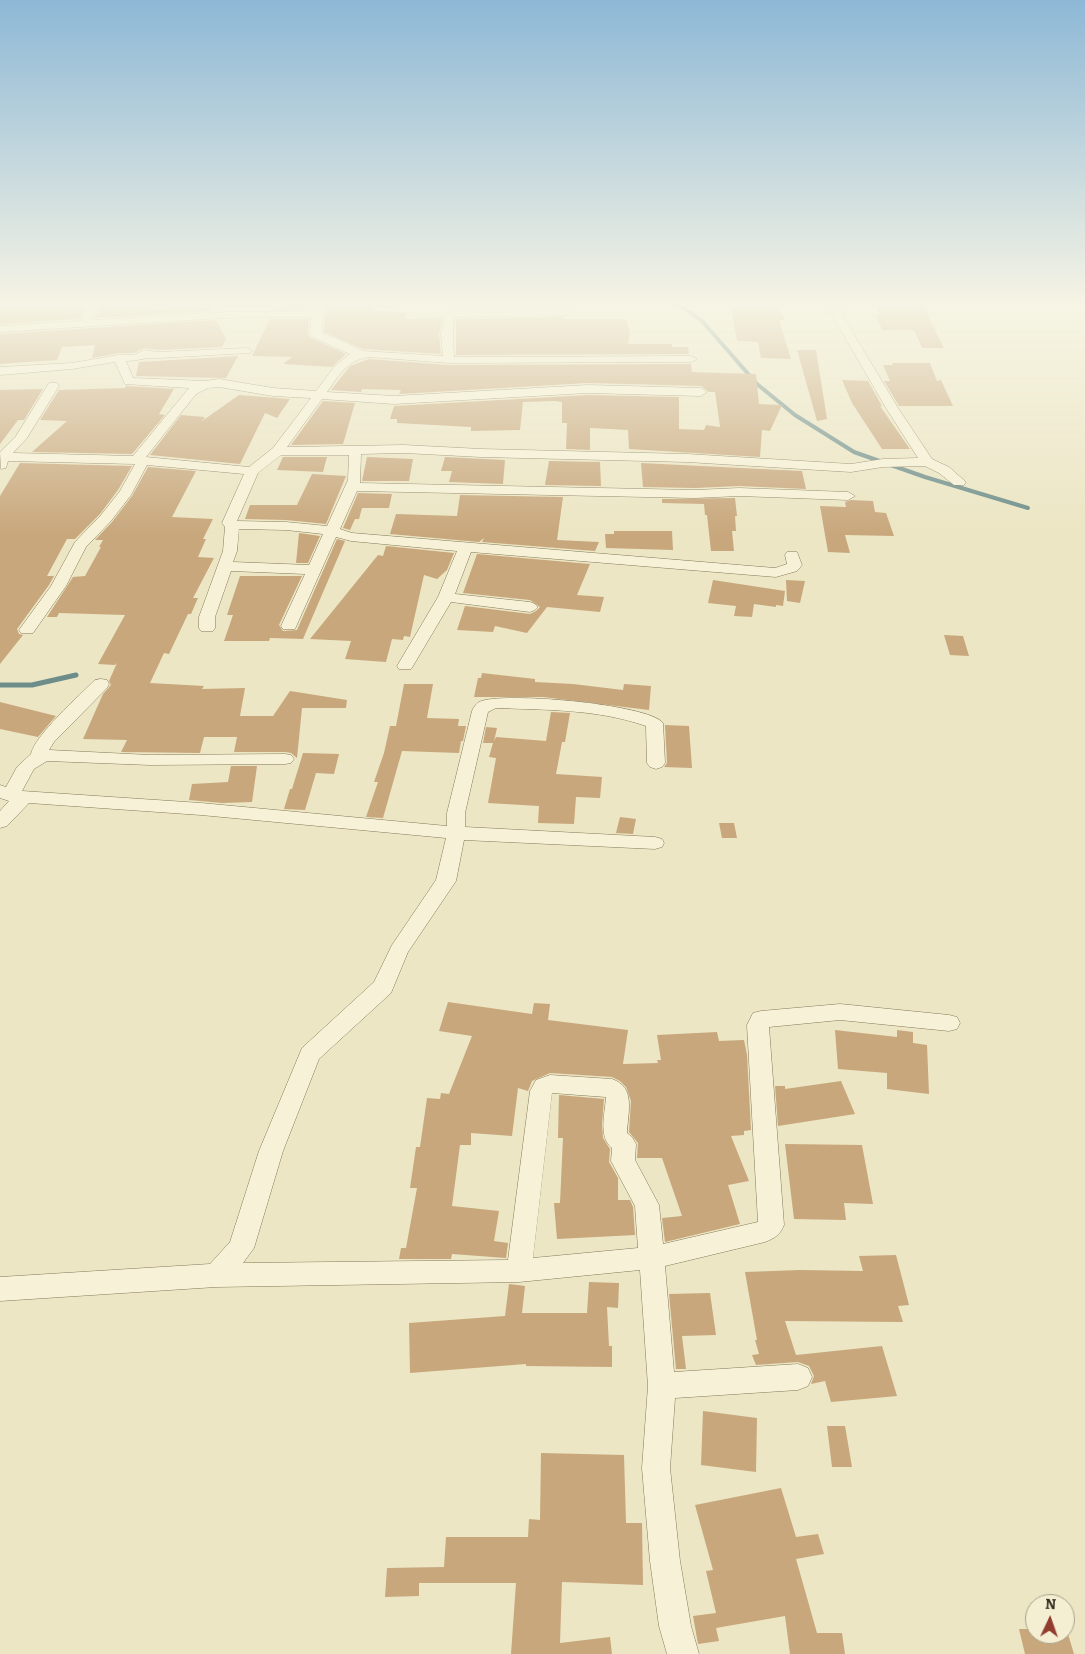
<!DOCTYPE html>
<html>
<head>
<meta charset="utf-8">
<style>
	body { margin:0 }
	#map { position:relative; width:1085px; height:1654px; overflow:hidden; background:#ece6c4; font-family:Bitter,serif }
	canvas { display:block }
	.north { position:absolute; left:1025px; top:1594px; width:50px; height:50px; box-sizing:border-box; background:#f4efd3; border:1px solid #a8a28b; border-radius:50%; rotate:3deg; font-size:14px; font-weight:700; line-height:20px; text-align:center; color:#362e1f }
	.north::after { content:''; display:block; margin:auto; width:18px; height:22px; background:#923c2e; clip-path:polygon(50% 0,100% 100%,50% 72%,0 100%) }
</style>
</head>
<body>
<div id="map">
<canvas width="1085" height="1654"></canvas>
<div class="north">N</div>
</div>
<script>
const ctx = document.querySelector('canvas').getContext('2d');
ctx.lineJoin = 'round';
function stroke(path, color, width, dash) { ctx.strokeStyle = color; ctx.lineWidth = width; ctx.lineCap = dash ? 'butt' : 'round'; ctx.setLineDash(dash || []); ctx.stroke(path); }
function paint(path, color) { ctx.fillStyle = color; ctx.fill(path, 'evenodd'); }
const streamFar1 = new Path2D(`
	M677 303 702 321 757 384 795 415 854 452 925 477 1028 508`);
const stream = new Path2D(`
	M0 685H32L76 675`);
const building = new Path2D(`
	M0 303H54L53 305 86 303 80 319 0 324Z
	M100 303H151L150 309 210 308 211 311 95 318Z
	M279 303H282L312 304 311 309 275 310Z
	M328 303H370V306H374L373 311 408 312 405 319 442 317 439 335 441 354 363 349 324 332 326 304Z
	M453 303H560L561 308H459L449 310Z
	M730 303H774L785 320H779L791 359 761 358 758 342 737 341Z
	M875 303H922L944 348H922L914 330H882L876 315H880Z
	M563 317V319H626L630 332 628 344H672V347H688L689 354 456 355V319Z
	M270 319H309L308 335 311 338 346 354 332 367 283 364 292 357 252 356Z
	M216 320 226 339 222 347 158 350 144 348 134 353H119L92 358 95 345 62 347 57 360 0 364V334Z
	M797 350H816L827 419 817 421Z
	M238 356 226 378 136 376 139 362Z
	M369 359 449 365 691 364 692 372 756 374 759 404 782 405 770 431 762 430 760 457 629 449 628 430 590 428V450L566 449 567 423H562V402L555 401 523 402 520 430 471 431V427L397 423V419H390L394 406 588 395 679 397V429L704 430 706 425 720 427 715 392H709L701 386 588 383 399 394 401 390 362 389 361 392 331 390 350 366Z
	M892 363H930L937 381 941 380 953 406H899L884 381H890L883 365H893Z
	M842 380 868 381 882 406H880L910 449H882L852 403Z
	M126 386 174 389 159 414 165 415 132 454 32 452 67 421 40 420 59 390 125 388Z
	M43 389 24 420H18L0 444V390Z
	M239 395 290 399 277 418 265 413 240 464 150 455 181 415 205 417 202 421Z
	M323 401 355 403 343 444 291 445Z
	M283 457H327L323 472 277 470Z
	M367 457 413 459 409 481H362Z
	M445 457 505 460 503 484 449 482 452 471H441Z
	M549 461 600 462 601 486 545 485Z
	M20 463 132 466 118 490 100 514 75 539H67L47 576H54L49 585 17 629 19 634 23 635 0 664V496Z
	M641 463 802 471 806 489 739 486 695 488 643 487Z
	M148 467 196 471 172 517 213 519 203 539H206L198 557 214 558 193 598H198L191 614H188L169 654 164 653 150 683 204 686 202 689 245 688 240 716H273L290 691 347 700 346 708H302L297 758 291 753 285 752H234L237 737H204L200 753 121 752 127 740 83 739 103 694 111 685 109 681 117 663 115 665 98 664 125 615 59 613 57 617H47L73 577 85 576 101 547H99L103 540H95L112 522 132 496Z
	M312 474 346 476 326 524 286 520 245 519 250 505H297Z
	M358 493 392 494 389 508H362L359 519H355L350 530 343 528Z
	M460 495 563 497 557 540 599 542 595 551 482 542 484 538 479 542 390 534 396 514 457 516Z
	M735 498 737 516H735L736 531H732L734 551H711L707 515H705L704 504 662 503V499Z
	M851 500 873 501 875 512 886 513 894 536 845 535 850 553 828 552 820 506 846 507 845 502Z
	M614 531H672L673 550 606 548 605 534H614Z
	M299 533 320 536 308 563H296Z
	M337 539 345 541 303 639 270 638 269 641H224L233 615H227L240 576H302L279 625 283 631 297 630Z
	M386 546 454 553 447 570 437 579 424 575 410 637 404 636 403 640 392 639 386 662 345 659 351 641 310 639 378 555 383 556Z
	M477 554 590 564 577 595 604 597 600 612 547 607 527 633 495 626 493 632 457 630 465 606 530 614 536 611 540 607 530 600 463 593Z
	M713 580 785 591 783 606 776 605V607L754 604 752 617 734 616 736 606 708 603Z
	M786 580 805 581 800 603 787 601Z
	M944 635 963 636 969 656 950 655Z
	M482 673 535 679V682L573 684 623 690 624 684 651 686 649 710 543 697H474L478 678H481Z
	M404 684H433L427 718 459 719 458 726H466L463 741H461L459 753 402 751 383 818 366 817 378 782H374L384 753 390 726H396Z
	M0 702 56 716 38 737 0 729Z
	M551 712 570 713 565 742H562L556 774 602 777 600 798 576 797 574 824 538 823 539 806 488 803 496 758 489 757 493 743H483L486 727 497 728 494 741 496 737 546 741Z
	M665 725 689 726 692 768 664 767 667 763Z
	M303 753 339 754 334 774 316 773 305 810 284 809 290 789H292Z
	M231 766H257L252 802 222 803 189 800 192 784 228 782Z
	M620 817 636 819 633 834 616 833Z
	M719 823H734L737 838H722Z
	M448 1002 532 1014 534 1003 550 1004 548 1020 628 1030 623 1064 658 1063 657 1060H661L657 1035 717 1032 719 1041 744 1040 747 1055 751 1130 744 1131V1135L731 1136 749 1181 728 1185 740 1224 665 1242 662 1218 682 1216 662 1158H637L638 1143 629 1132 631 1101 626 1087 620 1081 612 1077 550 1073 532 1081 528 1091 518 1088 512 1136 471 1133V1145H460L452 1206 499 1211 494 1241 508 1243 506 1258 452 1254 451 1259H399L401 1248H406L417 1188H410L416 1147H420L427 1098 440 1099 441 1093 449 1094 472 1036 439 1031Z
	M835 1030 897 1037V1030L913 1032V1043L927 1045 929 1094 887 1089V1073L838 1069Z
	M841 1081 855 1114 778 1126 775 1086H785V1089Z
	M559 1095 604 1099 602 1124 603 1138 610 1149 609 1162 618 1178V1200H630L633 1207 635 1235 557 1239 554 1203H560L563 1138H558Z
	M785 1144 862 1145 873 1204 844 1203 846 1220 794 1219Z
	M896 1255 909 1305 898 1306 903 1322 785 1321 796 1355 882 1346 897 1396 831 1402 825 1381 811 1384 814 1376 809 1366 798 1362 756 1365 752 1355 759 1354 755 1340H757L745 1272 800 1270 863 1271 859 1256Z
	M589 1282 619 1283 618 1308 607 1307 609 1346H612V1367L526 1366V1364L410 1373 409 1323 505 1316 509 1284 525 1286 522 1313H587Z
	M710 1293 716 1335 682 1336 686 1369H676L669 1294Z
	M703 1411 757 1418 756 1472 701 1465Z
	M827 1426H845L852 1467H832Z
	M541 1453 624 1455 626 1523H642L643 1585 562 1582 560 1643 610 1637 612 1654H511L516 1583H419V1596L385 1597 387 1568 444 1567 446 1537H528L529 1519 540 1520Z
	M781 1488 796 1537 818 1534 824 1554 796 1559 817 1633H842L845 1654H790L785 1616 716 1628 719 1641 698 1644 693 1616 716 1613 706 1571 713 1570 695 1505Z
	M1019 1629H1035V1634H1068L1074 1654H1025Z`);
const street = new Path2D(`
	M88 303H98L92 320 224 312 312 311 314 303H324L322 333 340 340 363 351 443 356 441 335 445 313 459 310H570L575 313 574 315 454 317 453 335 454 357 691 356 697 359 691 362 449 363 369 357C347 360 339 375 327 392L394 396 588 385 701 388 707 392 701 396 588 393 394 404 322 399 287 447 404 445 481 449 687 454 851 464 883 459 918 458 886 408 825 303H835L898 408 932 459 949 467 966 482 964 485H954L939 473 925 466 883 467 851 472 687 462 481 457 404 453 361 454 360 483 695 490 739 488 848 492 855 496 848 500 739 496 695 498 357 491 340 529 352 533 775 568 787 564 785 555 787 552H797L802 565 797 571 776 577 471 552 455 594 530 602 535 604 538 607 535 610 530 612 451 602 413 666 411 669H399L397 666 438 597 457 551 351 541 336 537 295 629H283L281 626 305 574 231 571 215 617V628L213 631H201L199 628V617L223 551 225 527 222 523 244 474 147 465 131 495 111 521 86 547 66 586 33 633H21L19 630 51 586 75 542 101 515 120 491 135 464 8 461 6 468 1 469 0 452 16 436 49 383H57L59 386 27 438 13 453 133 456 189 388 125 384 115 362 72 369 0 375V367L72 363 119 355H134L144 350 158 352 246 348 250 349 252 351 250 353 158 358C146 357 138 361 126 361L133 378 205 381 219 379 273 388 316 391 335 366 350 354 312 337 310 335 311 317 224 318 0 332V326L81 321ZM219 387 273 396 311 398 273 448 249 467 146 457 196 394 208 388ZM281 455H349L348 480 327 526 286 522 237 521 258 473ZM239 529 286 530 323 534 309 565 233 562 237 551Z
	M101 679 107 680 109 684 107 688 54 742 49 750 150 755 285 754 291 755 294 759 291 763 285 764 150 765 47 761 34 769 22 791 201 803 447 826V813L472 711C473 708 476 704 479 702 500 691 649 704 663 723L665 763 662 767 656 769 650 767 647 763 646 726C597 709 547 710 496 708L488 712 465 813V827L655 837 662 839 664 843 662 847 655 849 464 840 456 881 408 952 391 993 319 1059 283 1151 254 1248 243 1263 508 1260 530 1091 536 1080 550 1075 612 1079C636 1087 628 1112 627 1133L632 1137 636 1144 635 1160 659 1205 663 1244 758 1222 747 1025 753 1013 761 1011 840 1004 949 1015 957 1017 960 1023 957 1029 949 1031 840 1020 769 1027 784 1225C780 1235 775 1238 765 1242L665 1266 674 1372 798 1364 808 1368 812 1377 808 1386 798 1390 675 1398 670 1468 680 1561 691 1626 699 1654H667L659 1626 650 1561 642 1468 648 1386 640 1270 519 1282 216 1287 0 1301V1277L210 1264 230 1242 259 1151 302 1048 374 982 392 945 436 880 446 838 201 815 29 803 7 826 0 828V811L9 801 0 798V785L6 787 17 767 31 754C34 736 80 695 95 680ZM552 1093 606 1097C605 1113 598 1137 612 1148L611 1161 635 1206 638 1248 533 1258Z`);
stroke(streamFar1, '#6d8d8a', 4);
stroke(stream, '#6d8d8a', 5);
paint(building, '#c8a77c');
stroke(street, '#86785b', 1);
paint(street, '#f7f2d7');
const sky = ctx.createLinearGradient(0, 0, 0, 534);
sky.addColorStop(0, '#8db8d6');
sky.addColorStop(0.57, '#f6f4e4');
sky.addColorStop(1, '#f6f4e400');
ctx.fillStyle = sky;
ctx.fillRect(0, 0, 1085, 534);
</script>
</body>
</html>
